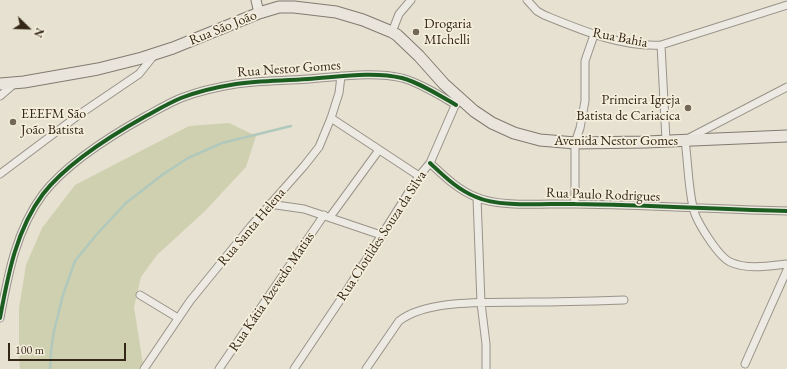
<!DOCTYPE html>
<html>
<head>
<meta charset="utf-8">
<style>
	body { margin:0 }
	#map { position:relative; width:787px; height:369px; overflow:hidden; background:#e7e1d2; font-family:"EB Garamond",serif }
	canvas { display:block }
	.north { position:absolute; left:8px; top:8px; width:40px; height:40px; -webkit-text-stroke:3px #f5eedd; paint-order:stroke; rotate:113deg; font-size:11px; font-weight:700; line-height:16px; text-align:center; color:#342717 }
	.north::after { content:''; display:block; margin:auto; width:14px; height:18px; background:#342717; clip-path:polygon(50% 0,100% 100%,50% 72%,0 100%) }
	.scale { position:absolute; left:8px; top:343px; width:118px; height:18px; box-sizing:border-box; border:2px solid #342717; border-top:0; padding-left:5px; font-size:12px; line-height:14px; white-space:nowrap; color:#342717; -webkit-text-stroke:3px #f5eedd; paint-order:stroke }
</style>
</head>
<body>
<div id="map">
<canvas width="787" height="369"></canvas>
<div class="north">N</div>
<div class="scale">100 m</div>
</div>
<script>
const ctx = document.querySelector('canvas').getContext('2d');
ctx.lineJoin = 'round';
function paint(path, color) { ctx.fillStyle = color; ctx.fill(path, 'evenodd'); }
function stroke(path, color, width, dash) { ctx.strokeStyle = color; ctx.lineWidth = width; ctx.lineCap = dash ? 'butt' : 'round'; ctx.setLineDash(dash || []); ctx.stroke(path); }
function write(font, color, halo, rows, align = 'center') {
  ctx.font = font + ' "EB Garamond",serif'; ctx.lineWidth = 3.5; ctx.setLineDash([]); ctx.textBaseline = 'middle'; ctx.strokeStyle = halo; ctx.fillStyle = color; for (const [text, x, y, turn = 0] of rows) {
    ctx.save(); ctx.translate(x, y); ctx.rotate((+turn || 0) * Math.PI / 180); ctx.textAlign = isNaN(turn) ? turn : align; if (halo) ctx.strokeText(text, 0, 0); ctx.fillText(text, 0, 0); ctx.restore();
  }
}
const green = new Path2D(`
	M229 123 256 136 246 167 204 212 157 255 141 277 134 307 143 364 140 369H20L19 356V308L26 265 42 228 75 185 189 126Z`);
const stream = new Path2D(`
	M50 369 51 351 54 331 63 295 75 261 97 234 126 203 162 175 188 158 222 143 291 126`);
const street = new Path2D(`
	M527 0 537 11 544 15C581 30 620 47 661 45L787 5
	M392 32 399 14 411 0
	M661 45 666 140
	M787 87 685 140C688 162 688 185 693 207 695 220 718 256 730 262 747 270 769 266 787 264
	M0 96 15 83
	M331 118 419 176
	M430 163C444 176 458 190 476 197 500 208 548 203 575 204 646 205 716 209 787 211
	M0 174 80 114 139 74 155 54
	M477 198 481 303 486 344V369
	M269 204 304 209 381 235
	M575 204V143L580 128 585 101V61L594 35
	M330 217 379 150
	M140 295 178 318
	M0 318C8 275 16 230 43 194 67 163 112 135 146 116 157 110 169 103 181 98 199 91 217 87 236 84 260 80 285 81 308 79 338 77 373 71 402 78 420 83 439 95 456 105
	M745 364 787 270
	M144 369 190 301 251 226 304 166 319 147 331 118 339 93 341 76
	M219 369 324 215
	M294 369 347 290 419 176 430 163 457 101
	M366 369 399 321C428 298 494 303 530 302 561 302 593 301 624 300`);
const secondary = new Path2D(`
	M256 0 259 13`);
const primary = new Path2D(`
	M0 84 24 82 98 69 142 58 173 48 259 13 279 7H294L336 12 363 20 392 32 397 35 419 56 444 84 474 111 492 123 514 133 540 140 575 143 646 142 787 136`);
const cycleway = new Path2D(`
	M430 163C444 176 458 190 476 197 500 208 548 203 575 204 646 205 716 209 787 211
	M0 318C8 275 16 230 43 194 67 163 112 135 146 116 157 110 169 103 181 98 199 91 217 87 236 84 260 80 285 81 308 79 338 77 373 71 402 78 420 83 439 95 456 105`);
const markers = [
	[416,32,4,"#736858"],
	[688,108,4,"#736858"],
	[13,122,4,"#736858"]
];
const poiNames = [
	["Drogaria",424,24],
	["MIchelli",424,40],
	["Primeira Igreja",680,100,"right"],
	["Batista de Cariacica",680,116,"right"],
	["EEEFM São",21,114],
	["João Batista",21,130]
];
const streetNames = [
	["Rua São João",223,28,-22],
	["Rua Bahia",620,38,11],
	["Rua Nestor Gomes",289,69,-4],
	["Avenida Nestor Gomes",616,141],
	["Rua Paulo Rodrigues",603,195,2],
	["Rua Santa Helena",252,227,-50],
	["Rua Clotildes Souza da Silva",382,236,-57],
	["Rua Kátia Azevedo Matias",272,292,-56]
];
paint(green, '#cfd0b0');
stroke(stream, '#b1c9bc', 2.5);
stroke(street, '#999389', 9);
stroke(secondary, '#807a70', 11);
stroke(primary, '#807a70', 13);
stroke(street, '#eceae2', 7);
stroke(secondary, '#eceae2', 9);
stroke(primary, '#e9e5dd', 11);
stroke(cycleway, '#1b5e20', 4);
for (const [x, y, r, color] of markers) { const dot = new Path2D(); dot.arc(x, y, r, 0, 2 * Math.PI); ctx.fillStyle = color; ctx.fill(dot); stroke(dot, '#f5eedd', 1.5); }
write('14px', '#342717', '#f5eedd', poiNames, 'left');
write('14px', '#342717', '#f5eedd', streetNames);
</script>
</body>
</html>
